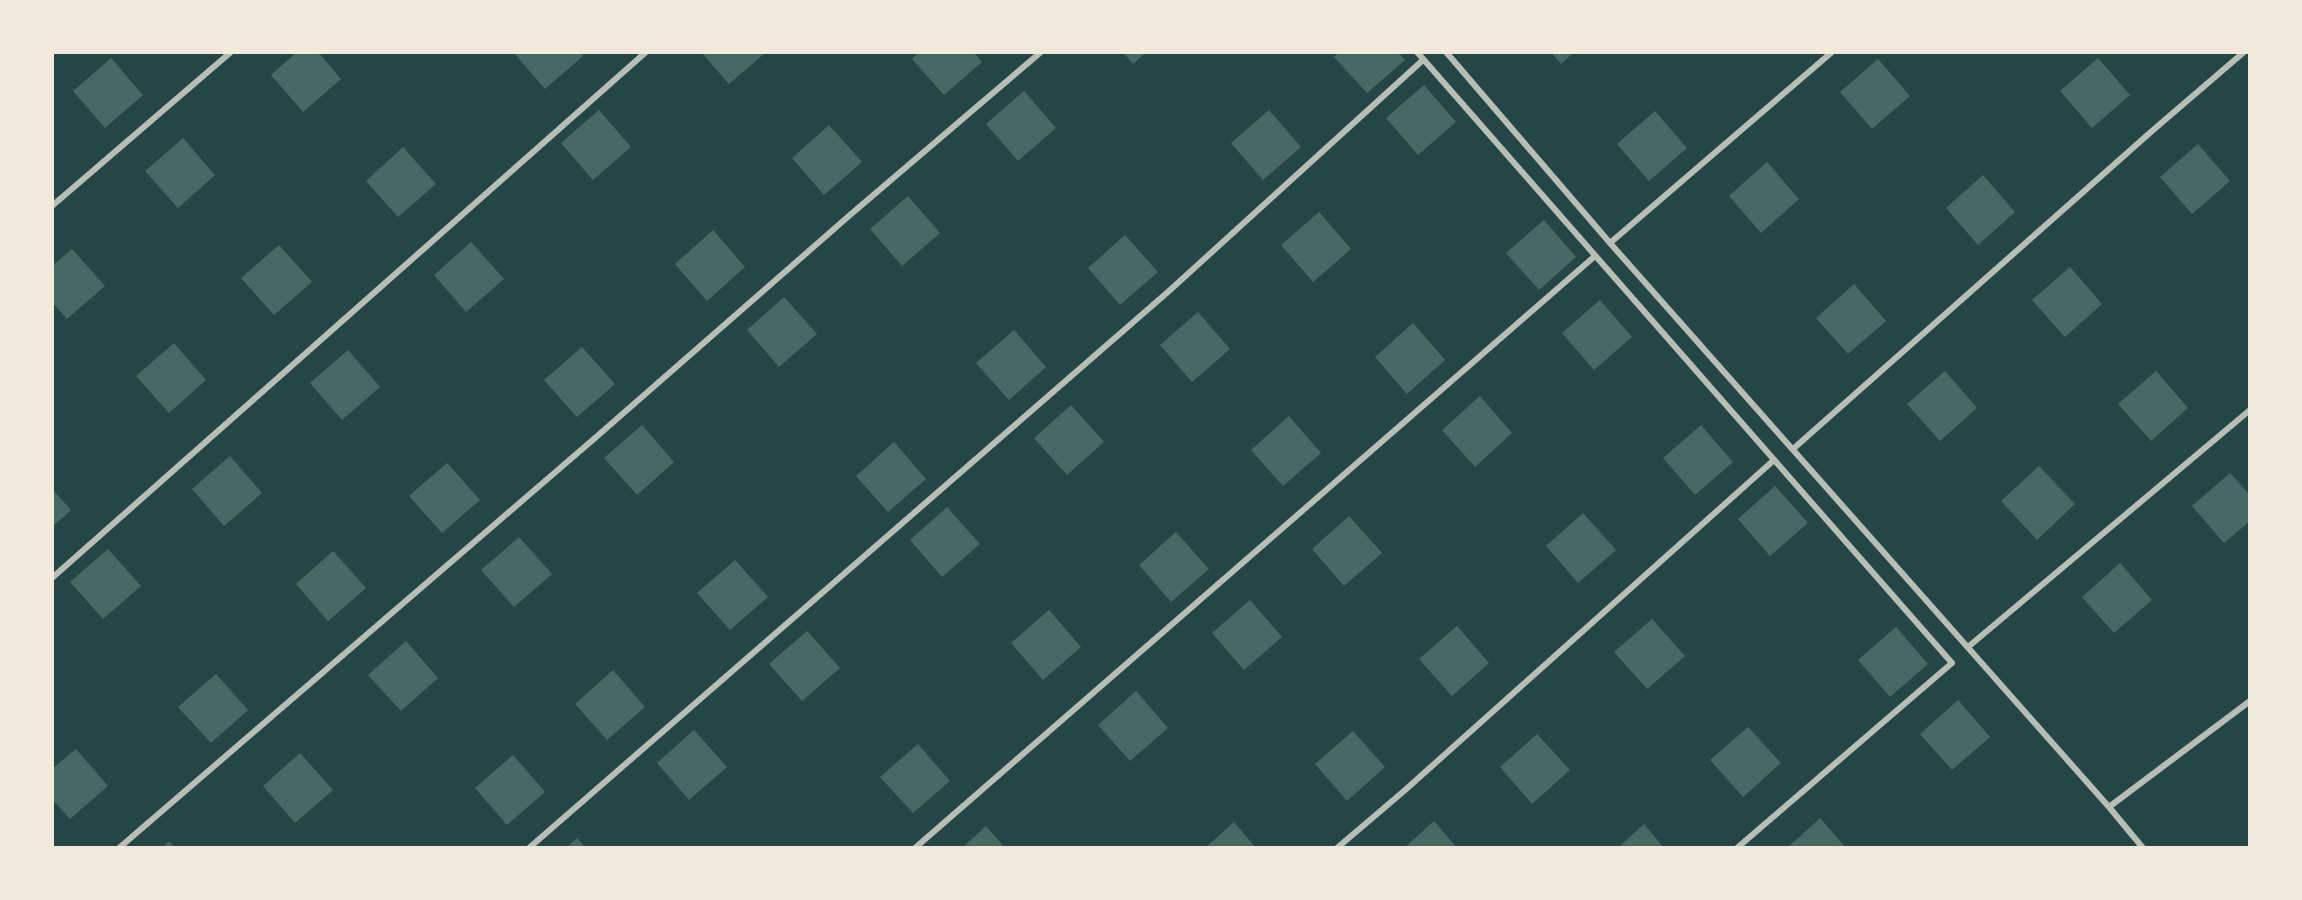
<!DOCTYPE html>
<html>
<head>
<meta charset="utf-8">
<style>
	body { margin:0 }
	#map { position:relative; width:2302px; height:900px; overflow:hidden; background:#0f3d3e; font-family:Karla,sans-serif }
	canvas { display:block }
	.frame { position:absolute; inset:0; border:54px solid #f1e9da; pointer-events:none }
</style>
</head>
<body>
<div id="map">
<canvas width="2302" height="900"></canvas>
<div class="frame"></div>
</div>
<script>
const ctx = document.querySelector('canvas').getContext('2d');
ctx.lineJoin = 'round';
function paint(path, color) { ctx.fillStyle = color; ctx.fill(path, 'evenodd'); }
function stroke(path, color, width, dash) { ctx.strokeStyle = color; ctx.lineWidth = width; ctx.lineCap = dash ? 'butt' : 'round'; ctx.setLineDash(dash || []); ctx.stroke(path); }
const green = new Path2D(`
	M53 53H2249V847H53Z`);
const building = new Path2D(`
	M297 52H318L341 79 303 112 271 75Z
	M513 52H580L583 56 545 89Z
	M701 52H766L729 84Z
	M919 52H974L982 62 944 95 912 59Z
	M1123 52H1146L1133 64Z
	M1339 52H1398L1405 60 1367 93 1334 57Z
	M1551 52H1574L1561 64Z
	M111 58 143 95 105 128 73 91Z
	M2098 58 2130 95 2092 128 2060 91Z
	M1878 59 1910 96 1872 129 1840 92Z
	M1424 85 1456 122 1418 155 1386 118Z
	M1024 91 1056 128 1018 161 986 124Z
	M599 110 631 147 593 180 561 143Z
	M1269 110 1301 147 1263 180 1231 143Z
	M1655 111 1687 148 1649 181 1617 144Z
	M829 125 862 162 824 195 792 158Z
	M183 138 215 175 178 208 145 171Z
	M2198 144 2230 181 2192 214 2160 177Z
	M403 147 436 184 398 217 366 181Z
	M1767 162 1799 199 1761 233 1729 196Z
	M1983 175 2015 212 1978 245 1946 208Z
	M908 196 940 233 902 266 870 229Z
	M1319 212 1351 249 1313 282 1281 245Z
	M1544 220 1576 257 1539 290 1506 253Z
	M713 230 745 267 707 301 675 264Z
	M1125 235 1158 272 1120 305 1088 268Z
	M471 242 504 279 466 312 434 275Z
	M279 245 312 282 274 315 241 278Z
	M72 249 105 286 67 319 52 302V266Z
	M2070 267 2102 304 2065 337 2032 300Z
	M1854 284 1886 321 1848 354 1816 318Z
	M784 297 817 334 779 367 747 330Z
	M1600 300 1632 337 1594 370 1562 333Z
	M1198 312 1230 349 1192 382 1160 345Z
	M1413 323 1445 360 1407 394 1375 357Z
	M1014 330 1046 367 1009 400 976 363Z
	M174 343 206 380 169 413 136 376Z
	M582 347 615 384 577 417 544 380Z
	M348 350 380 387 342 420 310 383Z
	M1945 371 1977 408 1940 441 1907 404Z
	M2156 371 2188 408 2151 441 2118 404Z
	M1480 396 1512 433 1475 467 1442 430Z
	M1071 405 1104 442 1067 475 1034 438Z
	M1289 416 1321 453 1283 486 1251 450Z
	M642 425 674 462 637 495 604 458Z
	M1701 425 1733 462 1695 495 1663 458Z
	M894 442 926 479 888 512 856 476Z
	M230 456 262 493 224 526 192 489Z
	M447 463 480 500 442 533 409 496Z
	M2039 466 2075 504 2037 540 2001 501Z
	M2230 473 2250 495V521L2224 543 2192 506Z
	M1775 486 1808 523 1770 556 1738 519Z
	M52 489 71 510 52 527Z
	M947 507 980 544 942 577 910 540Z
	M1583 513 1616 550 1578 583 1546 546Z
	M1349 516 1382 553 1344 586 1312 549Z
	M1176 532 1209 569 1171 602 1139 565Z
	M519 537 552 574 514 607 481 570Z
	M108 549 141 586 103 619 70 582Z
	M333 551 366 588 328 621 296 584Z
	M735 560 768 597 730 630 697 593Z
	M2120 563 2152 600 2114 633 2082 597Z
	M1250 600 1282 637 1244 670 1212 633Z
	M1049 610 1081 647 1043 680 1011 643Z
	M1652 619 1685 656 1647 689 1614 652Z
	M1457 626 1489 663 1452 696 1419 659Z
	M1896 627 1928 664 1890 697 1858 660Z
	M807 631 840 668 802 701 769 664Z
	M406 641 438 678 401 711 368 675Z
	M613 670 645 707 607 740 575 704Z
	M216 674 248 710 211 743 178 707Z
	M1136 691 1168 728 1130 761 1098 725Z
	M1958 700 1990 737 1952 770 1920 734Z
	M1748 727 1781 763 1743 797 1710 760Z
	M694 730 727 767 689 800 657 763Z
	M1353 731 1385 767 1347 801 1315 764Z
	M1537 734 1570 770 1532 804 1500 767Z
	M918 744 950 781 913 813 880 777Z
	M76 749 108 786 70 819 52 799V769Z
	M300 753 333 790 295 823 263 786Z
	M513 755 545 792 507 825 475 788Z
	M1820 818 1846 848H1787Z
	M1434 821 1457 848H1404Z
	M1234 822 1256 848H1205Z
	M1644 824 1664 848H1618Z
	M986 826 1005 848H962Z
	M577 838 586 848H566Z
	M169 841 175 848H162Z`);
const minor = new Path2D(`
	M1417 52 1952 663 1737 848
	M1446 52 1610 243 2109 807 2143 848
	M52 206 231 52
	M1610 243 1832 52
	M1793 449 2152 131 2244 52
	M52 578 646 52
	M1968 647 2250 410
	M2109 807 2250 701
	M119 848 595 438 850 215 1041 52
	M529 848 1169 291 1423 60
	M915 848 1595 256
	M1337 848 1404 791 1774 460`);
paint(green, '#244646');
paint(building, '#486865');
stroke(minor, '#b8beb3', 6);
</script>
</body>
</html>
